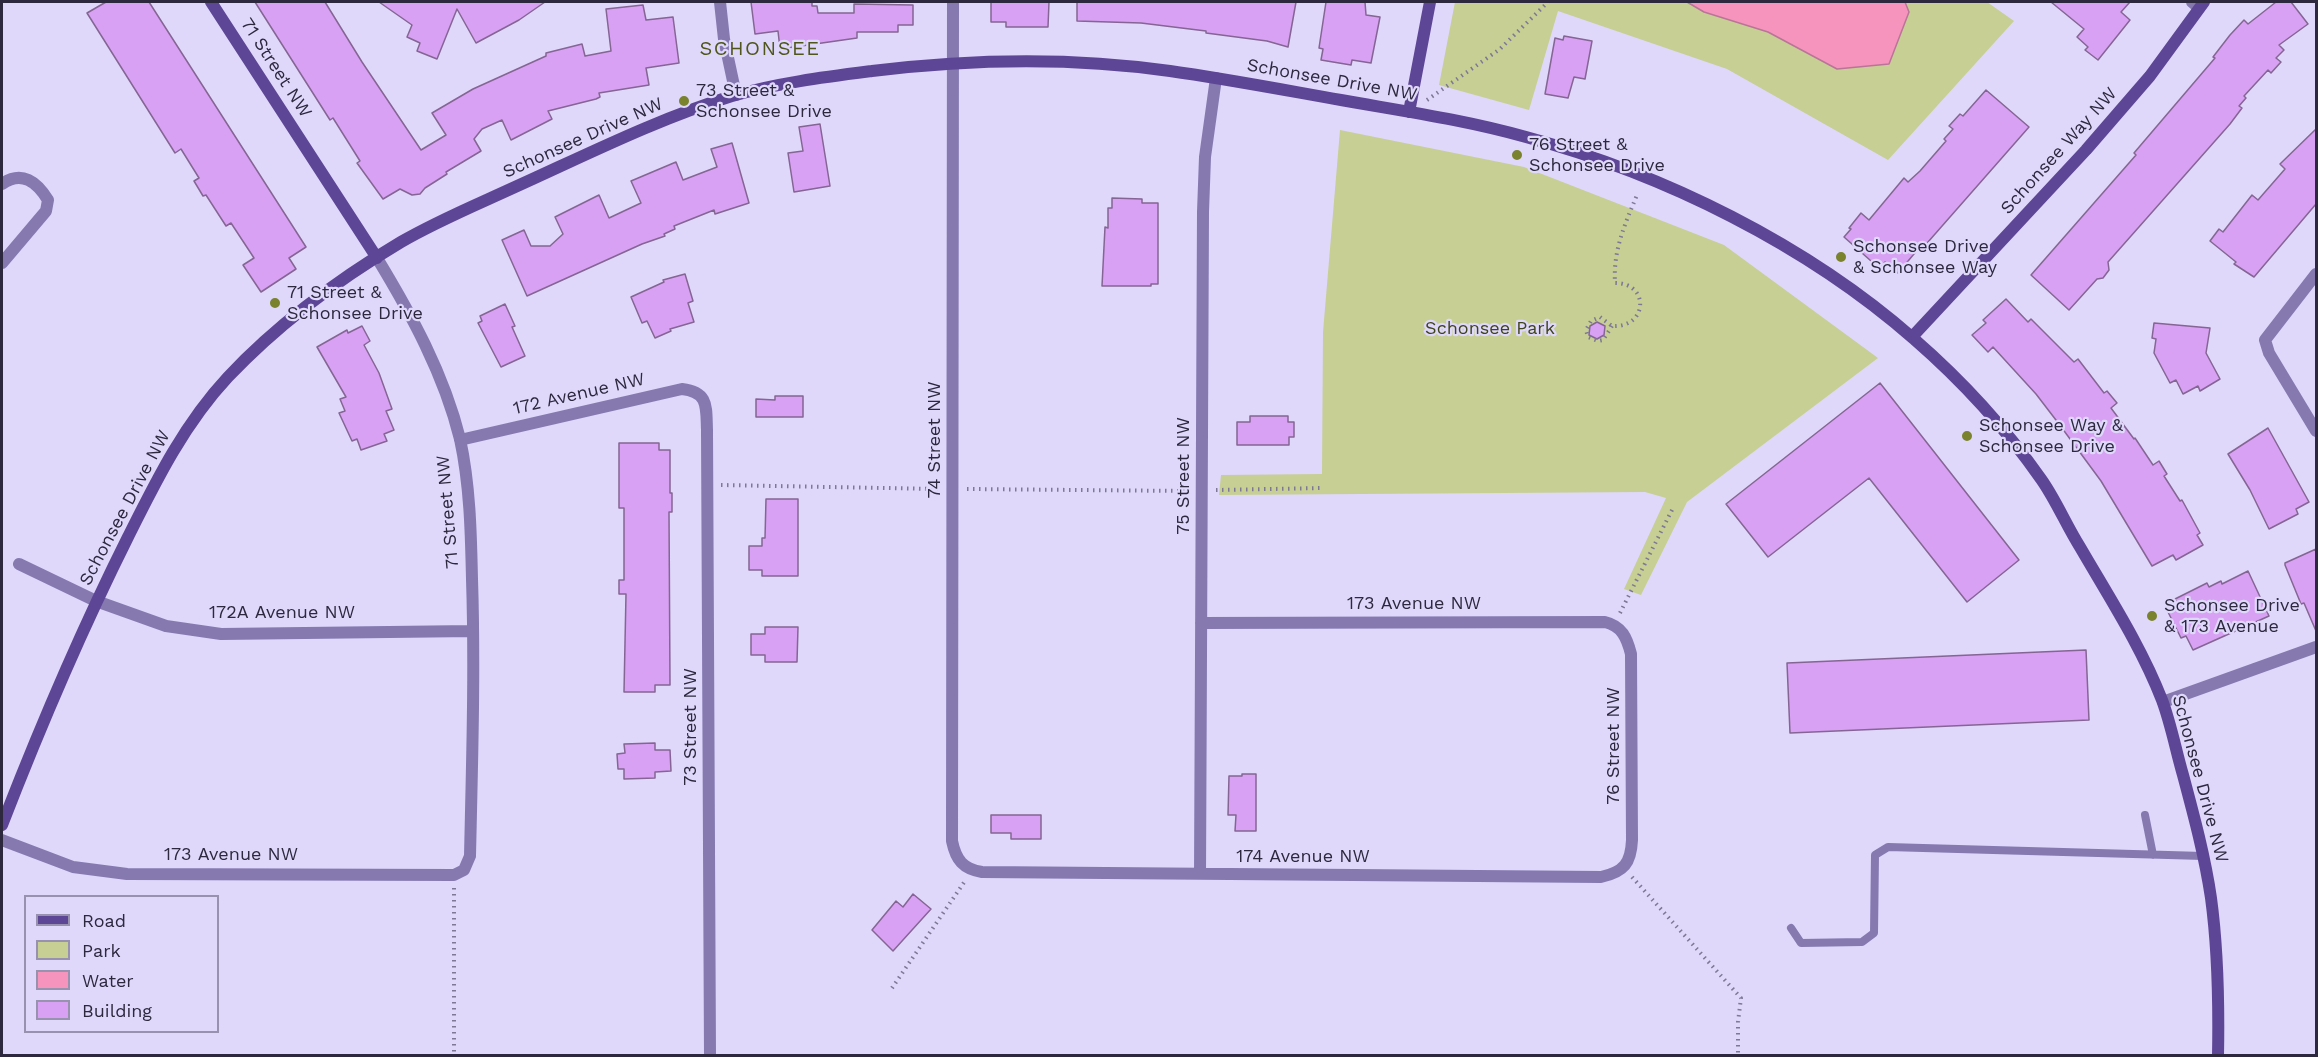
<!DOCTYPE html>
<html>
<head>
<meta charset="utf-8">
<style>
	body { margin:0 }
	#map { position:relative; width:2318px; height:1057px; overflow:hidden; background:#dfd8fa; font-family:"Work Sans",sans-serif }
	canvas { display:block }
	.frame { position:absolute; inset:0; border:3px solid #2d283e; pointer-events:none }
	.legend { position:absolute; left:24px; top:895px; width:195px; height:138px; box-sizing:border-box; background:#dfd8fa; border:2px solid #9892af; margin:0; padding:8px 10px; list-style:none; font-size:18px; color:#2d283e }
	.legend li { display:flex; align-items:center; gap:12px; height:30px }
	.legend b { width:30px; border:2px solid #9892af }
</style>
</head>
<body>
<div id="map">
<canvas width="2318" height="1057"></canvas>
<div class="frame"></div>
<ul class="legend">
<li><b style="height:8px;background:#5e4697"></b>Road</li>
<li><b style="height:16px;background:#c7cf94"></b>Park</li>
<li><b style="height:16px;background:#f694bd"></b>Water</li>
<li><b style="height:16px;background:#d8a1f3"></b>Building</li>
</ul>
</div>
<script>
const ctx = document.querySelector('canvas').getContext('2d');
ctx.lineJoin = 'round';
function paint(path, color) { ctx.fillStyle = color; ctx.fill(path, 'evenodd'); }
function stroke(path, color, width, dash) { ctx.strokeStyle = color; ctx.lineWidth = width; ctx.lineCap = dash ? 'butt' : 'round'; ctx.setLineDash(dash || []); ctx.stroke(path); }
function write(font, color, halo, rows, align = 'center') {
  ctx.font = font + ' "Work Sans",sans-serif'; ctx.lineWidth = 4.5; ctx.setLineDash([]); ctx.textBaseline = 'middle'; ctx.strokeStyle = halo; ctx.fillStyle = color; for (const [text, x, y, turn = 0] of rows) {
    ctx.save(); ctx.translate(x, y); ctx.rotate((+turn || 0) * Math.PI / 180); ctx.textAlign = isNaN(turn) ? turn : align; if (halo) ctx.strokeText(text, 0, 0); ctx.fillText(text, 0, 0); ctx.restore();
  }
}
const green = new Path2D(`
	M1455 2H1987L2014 21 1888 160 1727 69 1558 11 1529 110 1439 85Z
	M1340 130 1524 167 1724 245 1878 358 1687 502 1641 595 1624 589 1666 498 1645 492 1219 495 1221 475 1322 474 1323 332Z`);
const water = new Path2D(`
	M1687 2H1905L1909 12 1889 64 1837 69 1768 32 1704 12Z`);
const building = new Path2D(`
	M106 2H149L306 247 289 258 296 269 261 292 243 265 254 258 231 223 226 226 206 195 203 196 194 181 199 178 181 149 175 153 87 13Z
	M255 2H325L362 62 421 150 446 135 432 113 473 89 546 56V53L582 44 585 56 611 51 606 9 643 5 646 20 673 17 679 63 646 68 649 85 599 93 600 97 596 99 548 111 552 119 511 140 502 120 482 129 474 139 481 151 446 172 447 174 425 188 420 194 412 195 400 189 383 199 357 163 360 161 333 118 330 120Z
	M379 2H545L519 20 476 43 457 9 437 59 417 51 420 43 407 37 412 25Z
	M751 2H812V6H817L818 13H854V4L913 5V25H898V32H857V38L780 49 778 31 755 34Z
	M991 2H1049L1048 27H1006V22H991Z
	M1077 2H1296L1288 47 1267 41 1206 33V31L1141 23 1077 21Z
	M1326 2H1365L1366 15 1380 17 1371 63 1352 60 1351 65 1321 60 1323 49 1319 48Z
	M2051 2H2130L2121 12 2130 20 2098 60 2085 50 2088 47 2077 37 2084 29Z
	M2276 2H2291L2308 24 2279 45 2284 50 2276 58 2281 62 2271 73 2268 70 2244 96 2246 98 2239 106 2242 108 2230 124 2108 262 2109 270 2103 278 2097 279 2069 310 2031 275 2136 155 2134 153 2215 58 2213 57 2230 35 2244 20 2248 24Z
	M1564 36 1592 41 1585 79 1574 77 1568 98 1545 94 1555 38 1563 40Z
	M1986 90 2029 127 1921 250 1919 248 1898 273 1885 262 1880 269 1844 237 1851 229 1849 228 1861 213 1869 220 1904 178 1908 182 1920 171 1946 141 1944 139 1953 129 1949 126 1960 114 1963 116Z
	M820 124 830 186 794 192 788 153 803 151 799 127Z
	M2316 129V204L2254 277 2234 264 2236 262 2210 241 2219 229 2223 232 2252 195 2258 200 2285 169 2280 164Z
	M732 143 749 203 715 214 714 210 674 226 675 229 664 234 665 236 642 244 527 296 502 240 524 230 531 246H550L563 234 555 217 599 195 609 218 641 203 631 181 676 162 683 180 717 167 711 149Z
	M1112 198 1142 199V203H1158V284H1151V286H1102L1105 227 1108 228V208H1112Z
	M685 274 693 301 688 303 694 322 670 329 671 331 655 338 647 321 642 323 631 297 664 282 663 280Z
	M2006 299 2028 322 2031 319 2074 362 2078 359 2104 393 2107 391 2117 403 2111 408 2134 439 2135 438 2153 465 2159 461 2167 474 2164 476 2180 501 2182 500 2200 533 2197 535 2203 545 2176 560 2173 555 2152 566 2101 481 2059 424 2036 394 1993 347 1988 352 1972 335 1986 323 1983 320Z
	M505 304 515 326 512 327 525 356 501 367 478 323 482 321 480 316Z
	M1597 322 1605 326 1604 335 1597 339 1589 335 1590 326Z
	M2154 323 2210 328 2206 353 2220 379 2200 391 2198 386 2183 394 2176 380 2170 383 2154 353 2156 339 2152 338Z
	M362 326 370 341 364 345 379 373 392 409 386 411 394 430 384 434 387 441 361 450 357 439 352 441 339 413 345 411 340 399 346 397 317 347 347 330 348 333Z
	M1880 383 2019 560 1967 602 1869 478 1768 557 1726 504Z
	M775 396H803V417H756V399L775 400Z
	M1250 416H1288V422H1294V437H1289V445H1237V422H1250Z
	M2268 428 2309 502 2296 509 2298 514 2269 529 2250 490 2228 454Z
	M619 443H659V450H670V493H672V512H669L670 685H655V692H624L626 594H619V580H624V508H619Z
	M766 499H798V576H762V570H749V546H762V538H765Z
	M2316 549V631L2304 603 2301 604 2285 565V563Z
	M2248 571 2269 616 2193 650 2186 636 2181 638 2166 608 2177 603 2175 599 2207 583 2209 587 2221 581 2222 584Z
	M765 627H798L797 662H765V655H751V634H765Z
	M2086 650 2089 720 1790 733 1787 663Z
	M655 743V750H670L671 771 655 772V778L624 779V769H618L617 754 625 753 624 744Z
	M1242 774H1256V831H1235L1236 815H1228L1229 776H1242Z
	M991 815H1041V839H1011V833H991Z
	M913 894 931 909 893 951 872 930 896 901 903 907Z`);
const path = new Path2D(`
	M1427 100 1500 49 1548 2
	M1612 326 1603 340 1598 341 1588 337 1586 330 1591 321 1600 317 1612 326C1648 328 1650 283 1615 283 1613 250 1625 224 1637 195
	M721 485 938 489
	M967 489 1187 491
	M1216 490 1323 488
	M1620 613 1674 506
	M1632 877 1741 998 1738 1022V1056
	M454 888V1056
	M892 988 965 881`);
const lane = new Path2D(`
	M2145 815 2153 855
	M1791 928 1801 943 1862 942 1874 933 1875 855 1888 847 2203 856`);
const street = new Path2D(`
	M720 2 724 39 736 95
	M953 2 952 841C956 860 963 869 982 872L1601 877C1624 872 1631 863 1632 840L1631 654C1627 638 1622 626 1605 622L1201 623
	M2192 2 2199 8
	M2 184C22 170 37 182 48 200L46 211 2 263
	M2316 274 2265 340 2269 353 2316 431
	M460 440 682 389C709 392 706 407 707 430L710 1056
	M19 564 96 601 166 626 221 634 473 631
	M2163 702 2316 647
	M2 840 73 867 127 874 454 875 464 870 470 856C472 764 475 671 472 579 471 533 470 485 460 439 444 374 411 314 377 258
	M1200 874 1203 212 1205 157 1216 78`);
const secondary = new Path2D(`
	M211 2 377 258
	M1409 112 1430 2
	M1912 337 2086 150 2150 76 2204 2
	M2 825C40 727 81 631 128 537 156 481 184 424 228 377 277 325 339 279 401 242 437 221 476 205 515 187 586 155 657 119 732 96 777 83 825 77 872 71 970 59 1071 57 1170 71 1227 79 1284 90 1341 100 1403 111 1466 120 1526 137 1664 174 1807 245 1914 339 1960 379 2006 429 2041 479 2056 500 2066 525 2080 547 2109 597 2141 646 2162 700 2171 724 2176 751 2183 775 2194 816 2205 857 2211 898 2218 950 2219 1003 2218 1056`);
const markers = [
	[684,101,6,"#7a822d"],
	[1517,155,6,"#7a822d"],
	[1841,257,6,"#7a822d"],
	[275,303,6,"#7a822d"],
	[1967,436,6,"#7a822d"],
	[2152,616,6,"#7a822d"]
];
const streetNames = [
	["71 Street NW",276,68,57],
	["Schonsee Drive NW",1332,80,10],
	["Schonsee Drive NW",583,138,-24],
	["Schonsee Way NW",2059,151,-48],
	["172 Avenue NW",579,394,-13],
	["74 Street NW",935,440,-90],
	["75 Street NW",1184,476,-90],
	["Schonsee Drive NW",125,508,-62],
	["71 Street NW",448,512,-95],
	["173 Avenue NW",1414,604],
	["172A Avenue NW",282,613],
	["73 Street NW",691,727,-90],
	["76 Street NW",1614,746,-90],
	["Schonsee Drive NW",2200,779,75],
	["173 Avenue NW",231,855],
	["174 Avenue NW",1303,857]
];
const poiNames = [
	["73 Street &",696,91],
	["Schonsee Drive",696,112],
	["76 Street &",1529,145],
	["Schonsee Drive",1529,166],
	["Schonsee Drive",1853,247],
	["& Schonsee Way",1853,268],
	["71 Street &",287,293],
	["Schonsee Drive",287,314],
	["Schonsee Way &",1979,426],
	["Schonsee Drive",1979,447],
	["Schonsee Drive",2164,606],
	["& 173 Avenue",2164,627]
];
const parkNames = [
	["Schonsee Park",1490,329]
];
const neighbourhoodNames = [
	["SCHONSEE",760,49]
];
paint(green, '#c7cf94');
paint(water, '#f694bd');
stroke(water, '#ba7497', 1.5);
paint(building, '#d8a1f3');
stroke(building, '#846593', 1.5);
stroke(path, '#7e7894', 4, [1.5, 4.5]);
stroke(lane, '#8579b0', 8);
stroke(street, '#8579b0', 12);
stroke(secondary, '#5e4697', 12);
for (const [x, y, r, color] of markers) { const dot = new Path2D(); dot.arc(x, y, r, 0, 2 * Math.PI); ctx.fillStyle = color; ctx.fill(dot); stroke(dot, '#dfd8fa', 2); }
write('18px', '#2d283e', '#dfd8fa', streetNames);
write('18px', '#2d283e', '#dfd8fa', poiNames, 'left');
write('18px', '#3f4319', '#dfd8fa', parkNames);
ctx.letterSpacing = '1.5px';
write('20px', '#4f551b', '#dfd8fa', neighbourhoodNames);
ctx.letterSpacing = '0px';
</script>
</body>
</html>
